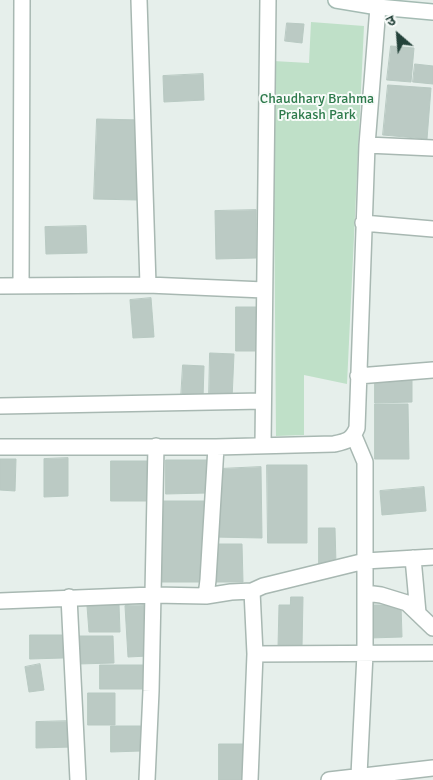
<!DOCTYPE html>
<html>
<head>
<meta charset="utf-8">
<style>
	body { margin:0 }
	#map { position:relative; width:433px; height:780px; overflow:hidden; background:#e6efeb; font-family:Signika,"Noto Sans Devanagari",sans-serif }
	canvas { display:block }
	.north { position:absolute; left:373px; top:10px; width:50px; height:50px; -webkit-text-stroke:4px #f7fbf9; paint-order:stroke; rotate:333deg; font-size:14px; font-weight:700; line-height:20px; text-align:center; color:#24423a }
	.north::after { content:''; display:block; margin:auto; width:18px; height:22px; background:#24423a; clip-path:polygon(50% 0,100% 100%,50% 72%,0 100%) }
</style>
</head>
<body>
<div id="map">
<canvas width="433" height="780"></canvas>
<div class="north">उ</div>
</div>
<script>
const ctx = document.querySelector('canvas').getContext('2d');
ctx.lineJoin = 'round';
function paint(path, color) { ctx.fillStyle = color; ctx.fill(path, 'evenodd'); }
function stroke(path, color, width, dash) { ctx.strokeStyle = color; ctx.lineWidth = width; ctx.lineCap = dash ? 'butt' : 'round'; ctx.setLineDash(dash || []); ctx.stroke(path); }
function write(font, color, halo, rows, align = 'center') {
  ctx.font = font + ' Signika,sans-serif'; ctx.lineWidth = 4; ctx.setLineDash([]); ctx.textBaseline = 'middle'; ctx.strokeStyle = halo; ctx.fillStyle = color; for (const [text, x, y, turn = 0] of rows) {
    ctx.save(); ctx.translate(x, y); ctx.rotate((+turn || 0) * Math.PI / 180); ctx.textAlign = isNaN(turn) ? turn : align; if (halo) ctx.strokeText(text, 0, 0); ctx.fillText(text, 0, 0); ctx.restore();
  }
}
const green = new Path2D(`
	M311 22 364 26 347 384 304 375V435L276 436 273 61 309 63Z`);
const building = new Path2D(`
	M287 23 304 24 302 43 285 41Z
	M391 46 414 48 411 82 387 80Z
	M415 64 433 66V84L413 82Z
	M203 74 204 100 164 102 163 76Z
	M388 85 431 88 427 139 383 135Z
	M97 119 141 120 138 200 94 199Z
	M256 210V258L216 259 215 211Z
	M86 226 87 253 46 254 45 227Z
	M151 298 154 337 133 338 130 300Z
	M236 307H263L264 351H236Z
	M210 353 234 354 232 399 209 398Z
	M183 365 204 366 203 399H181Z
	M375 375H412V402L375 403Z
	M375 404H408L409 459H375Z
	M68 458V496L44 497V459Z
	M0 459H16L15 491 0 490Z
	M166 460H207V493L166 494Z
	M111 461H149V501H111Z
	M267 465H307V543H268Z
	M261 467 262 538 214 537 219 469Z
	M424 487 426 511 382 515 380 491Z
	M160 501H205V582H161Z
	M319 528H335L336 564 319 565Z
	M211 544H242L243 582H211Z
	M291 597H303L302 647H278L279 605H290Z
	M119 604 120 632H89L87 606Z
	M145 605 148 656 128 657 125 606Z
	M369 605H401L402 637 370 638Z
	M30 635H63V658L30 659Z
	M78 636H113L114 663 78 664Z
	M40 664 44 690 29 692 25 667Z
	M100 665H146V689H100Z
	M88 693H115V725H88Z
	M72 721V747L36 748V722Z
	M111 726H141V751L111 752Z
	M219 744H247L246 780H219Z`);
const street = new Path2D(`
	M139 0 148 285
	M367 145 433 148
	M363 223 433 229
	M0 286 148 285 264 290
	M21 286 22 0
	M358 376 433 370
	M0 406 263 401
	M354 436 365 462V561L433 557
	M263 445 268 0
	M0 447H216L334 444C347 441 352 440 357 428L367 145 378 7
	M413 558 418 613
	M365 593 381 595 407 603 433 628
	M206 596 208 580 216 447
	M69 597 78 780
	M0 601 153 595 206 596 231 592 252 591
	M255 654 433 653
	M147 780 151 691 156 446
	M250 780 255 654 252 591 263 586 365 561V654L359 775
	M329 780 433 768`);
const secondary = new Path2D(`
	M336 0 378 7 433 12`);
const parkNames = [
	["Chaudhary Brahma",317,99],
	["Prakash Park",317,115]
];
paint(green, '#bfe0c8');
paint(building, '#bbcac4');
stroke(building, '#b8c9c2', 1);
stroke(street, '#a8b8b2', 18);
stroke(secondary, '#a4bbb3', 18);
stroke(street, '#fff', 15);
stroke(secondary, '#fff', 15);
write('14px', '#2d7a4b', '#f7fbf9', parkNames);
</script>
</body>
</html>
